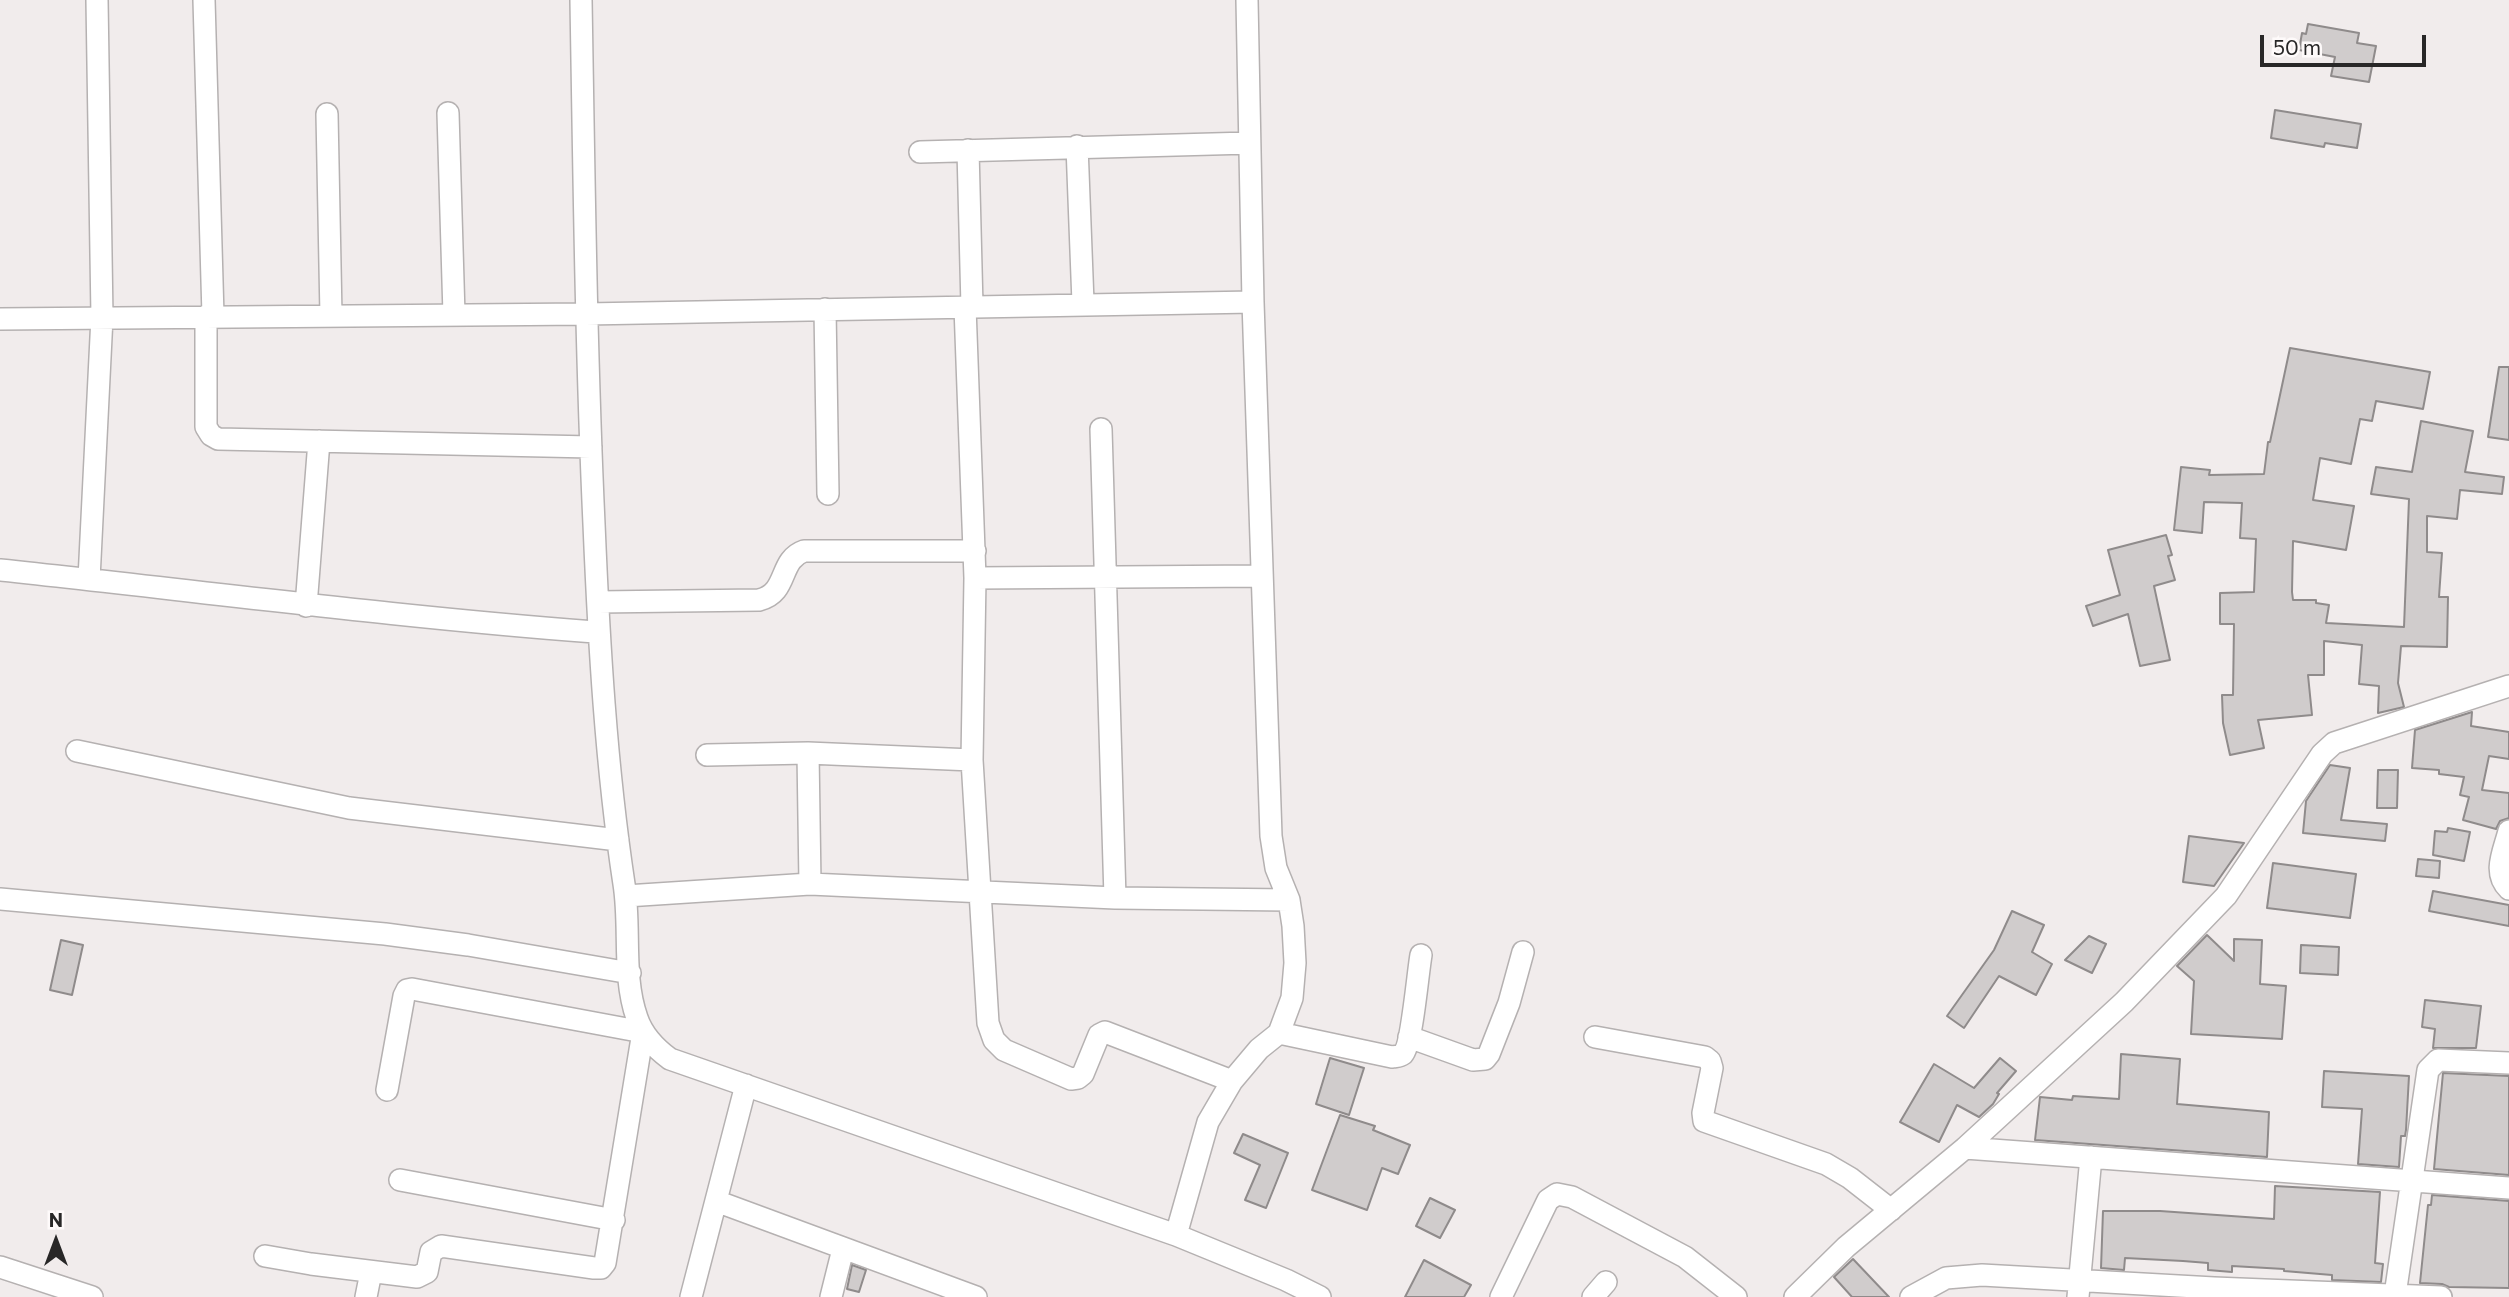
<!DOCTYPE html>
<html>
<head>
<meta charset="utf-8">
<style>
	body { margin:0 }
	#map { position:relative; width:2509px; height:1297px; overflow:hidden; background:#f1ecec; font-family:Commissioner,sans-serif }
	canvas { display:block }
	.north { position:absolute; left:21px; top:1206px; width:70px; height:70px; -webkit-text-stroke:5px #fefafa; paint-order:stroke; rotate:0deg; font-size:19px; font-weight:700; line-height:28px; text-align:center; color:#282727 }
	.north::after { content:''; display:block; margin:auto; width:24px; height:32px; background:#282727; clip-path:polygon(50% 0,100% 100%,50% 72%,0 100%) }
	.scale { position:absolute; left:2260px; top:35px; width:166px; height:32px; box-sizing:border-box; border:4px solid #282727; border-top:0; padding-left:9px; font-size:21px; line-height:24px; white-space:nowrap; color:#282727; -webkit-text-stroke:5px #fefafa; paint-order:stroke }
</style>
</head>
<body>
<div id="map">
<canvas width="2509" height="1297"></canvas>
<div class="north">N</div>
<div class="scale">50 m</div>
</div>
<script>
const ctx = document.querySelector('canvas').getContext('2d');
ctx.lineJoin = 'round';
function paint(path, color) { ctx.fillStyle = color; ctx.fill(path, 'evenodd'); }
function stroke(path, color, width, dash) { ctx.strokeStyle = color; ctx.lineWidth = width; ctx.lineCap = dash ? 'butt' : 'round'; ctx.setLineDash(dash || []); ctx.stroke(path); }
const building = new Path2D(`
	M2308 24 2359 33 2357 43 2376 46 2369 82 2331 76 2335 57 2299 50 2302 33 2306 34Z
	M2275 110 2361 124 2357 148 2325 143 2324 147 2271 138Z
	M2290 348 2430 372 2423 409 2376 401 2372 421 2360 419 2351 464 2320 458 2313 500 2354 506 2346 550 2293 541 2292 592 2293 600H2316V603L2329 605 2326 623 2404 627 2409 499 2371 494 2376 467 2412 472 2421 421 2473 431 2465 472 2504 477 2502 494 2460 490 2457 519 2427 516V552L2442 553 2439 597H2448L2447 647 2401 646 2398 683 2404 707 2378 713 2379 686 2359 684 2362 645 2324 641V675H2308L2312 715 2258 720 2264 748 2230 755 2223 723 2222 695H2233L2234 624H2220V593L2254 592 2256 539 2240 538 2242 503 2204 502 2202 533 2174 530 2181 467 2210 470 2209 475 2264 474 2268 442H2270Z
	M2499 367H2509V440L2488 437Z
	M2166 535 2172 555 2168 556 2175 580 2154 586 2170 660 2140 666 2128 614 2093 626 2086 606 2120 595 2108 550Z
	M2472 712 2471 726 2509 732V759L2489 756 2482 790 2509 793V818L2500 821 2496 829 2463 820 2469 797 2460 795 2464 777 2439 774V770L2412 768 2415 730Z
	M2330 765 2350 768 2341 820 2387 824 2385 841 2303 833 2306 801Z
	M2378 770H2398L2397 808H2377Z
	M2448 828 2470 832 2464 861 2433 855 2435 831 2447 832Z
	M2189 836 2244 843 2214 886 2183 882Z
	M2418 859 2440 861 2439 878 2416 876Z
	M2273 863 2356 874 2350 918 2267 908Z
	M2433 891 2509 905V926L2429 911Z
	M2012 911 2044 925 2032 952 2052 964 2036 995 1999 976 1964 1028 1947 1016 1994 950Z
	M2207 935 2234 961V939L2262 940 2260 984 2286 986 2282 1039 2191 1034 2194 981 2177 966Z
	M2089 936 2106 944 2092 973 2065 960Z
	M61 940 83 945 72 995 50 990Z
	M2301 945 2339 947 2338 975 2300 973Z
	M2425 1000 2481 1006 2476 1048H2433L2435 1029 2422 1027Z
	M2121 1054 2180 1059 2177 1104 2269 1112 2267 1157 2035 1140 2040 1097 2072 1100 2073 1096 2119 1099Z
	M1330 1058 1364 1068 1349 1115 1316 1104Z
	M2000 1058 2016 1071 1997 1093 1999 1094 1993 1104 1979 1117 1957 1105 1939 1142 1900 1122 1934 1064 1974 1088Z
	M2324 1071 2409 1076 2406 1130 2405 1136H2401L2399 1167 2358 1164 2362 1109 2322 1107Z
	M2443 1073 2509 1076V1175L2434 1169Z
	M1340 1115 1375 1126 1373 1130 1410 1145 1398 1174 1382 1168 1367 1210 1312 1190Z
	M1243 1134 1288 1153 1266 1208 1245 1200 1260 1165 1234 1153Z
	M2275 1186 2380 1192 2375 1263 2383 1264 2381 1282 2332 1280V1275L2284 1271V1269L2232 1266V1272L2208 1270V1263L2183 1261 2125 1258 2124 1270 2101 1268 2103 1211H2160L2274 1219Z
	M2432 1195 2509 1201V1288L2449 1287 2442 1284 2420 1283 2428 1205H2431Z
	M1430 1198 1455 1210 1440 1238 1416 1226Z
	M1853 1259 1889 1297H1852L1834 1277Z
	M1424 1260 1471 1285 1464 1297H1405Z
	M852 1265 866 1270 859 1292 847 1289Z`);
const minor = new Path2D(`
	M204 0 213 316
	M581 0C584 175 586 349 594 524 599 644 606 765 624 884 631 927 622 976 637 1018 643 1036 655 1048 670 1059L1176 1235 1286 1280 1320 1297
	M448 113 454 315
	M327 114 331 316
	M1077 146 1083 303
	M968 150 972 307
	M920 152 1249 143
	M965 307 975 578 972 760 988 1023 994 1040 1004 1050 1071 1079 1078 1078 1083 1074 1099 1035 1105 1032 1232 1081
	M825 309 828 494
	M206 316V427L211 435 218 439 591 447
	M0 319 586 314 1253 302
	M1101 429 1115 898
	M0 570C199 591 396 617 595 632
	M975 578 1262 576
	M89 579 102 317 97 0
	M598 602 759 600C789 593 778 560 804 551H975
	M306 606 319 441
	M77 751 349 808 618 840
	M808 753 810 884
	M707 755 808 753 972 760
	M2509 831C2504 851 2492 873 2509 889
	M626 896 810 884 1115 898 1289 900
	M0 899 385 934 468 945 630 973
	M1279 1033 1392 1057C1397 1056 1399 1057 1403 1054 1412 1045 1418 971 1421 955
	M1409 1037 1473 1060 1485 1059 1489 1054 1509 1003 1523 952
	M1595 1037 1705 1057 1710 1061 1712 1068 1703 1113 1704 1121 1826 1164 1850 1178 1891 1210
	M1965 1148 2509 1188
	M400 1180 614 1220
	M716 1201 976 1297
	M1176 1235 1208 1122 1232 1081 1259 1049 1279 1033 1292 998 1295 963 1293 926 1289 900 1276 868 1271 836 1253 302 1247 0
	M265 1256 311 1264 417 1277 427 1272 431 1252 441 1246 594 1268H601L605 1263 643 1032 412 989 407 990 404 996 387 1090
	M0 1267 92 1297
	M2395 1295 2428 1070 2438 1060 2509 1063
	M366 1297 371 1272
	M691 1297 746 1085
	M831 1297 843 1249
	M1501 1297 1548 1200 1557 1194 1572 1197 1685 1257 1736 1297
	M1593 1297 1606 1282
	M1795 1297 1846 1247 1965 1148 2124 1002 2226 896 2322 754 2334 743 2509 686
	M1911 1297 1946 1278 1982 1275 2214 1288 2441 1297
	M2078 1297 2091 1157`);
paint(building, '#d0cccc');
stroke(building, '#8f8b8b', 2);
stroke(minor, '#b5b1b1', 24);
stroke(minor, '#fff', 21);
</script>
</body>
</html>
